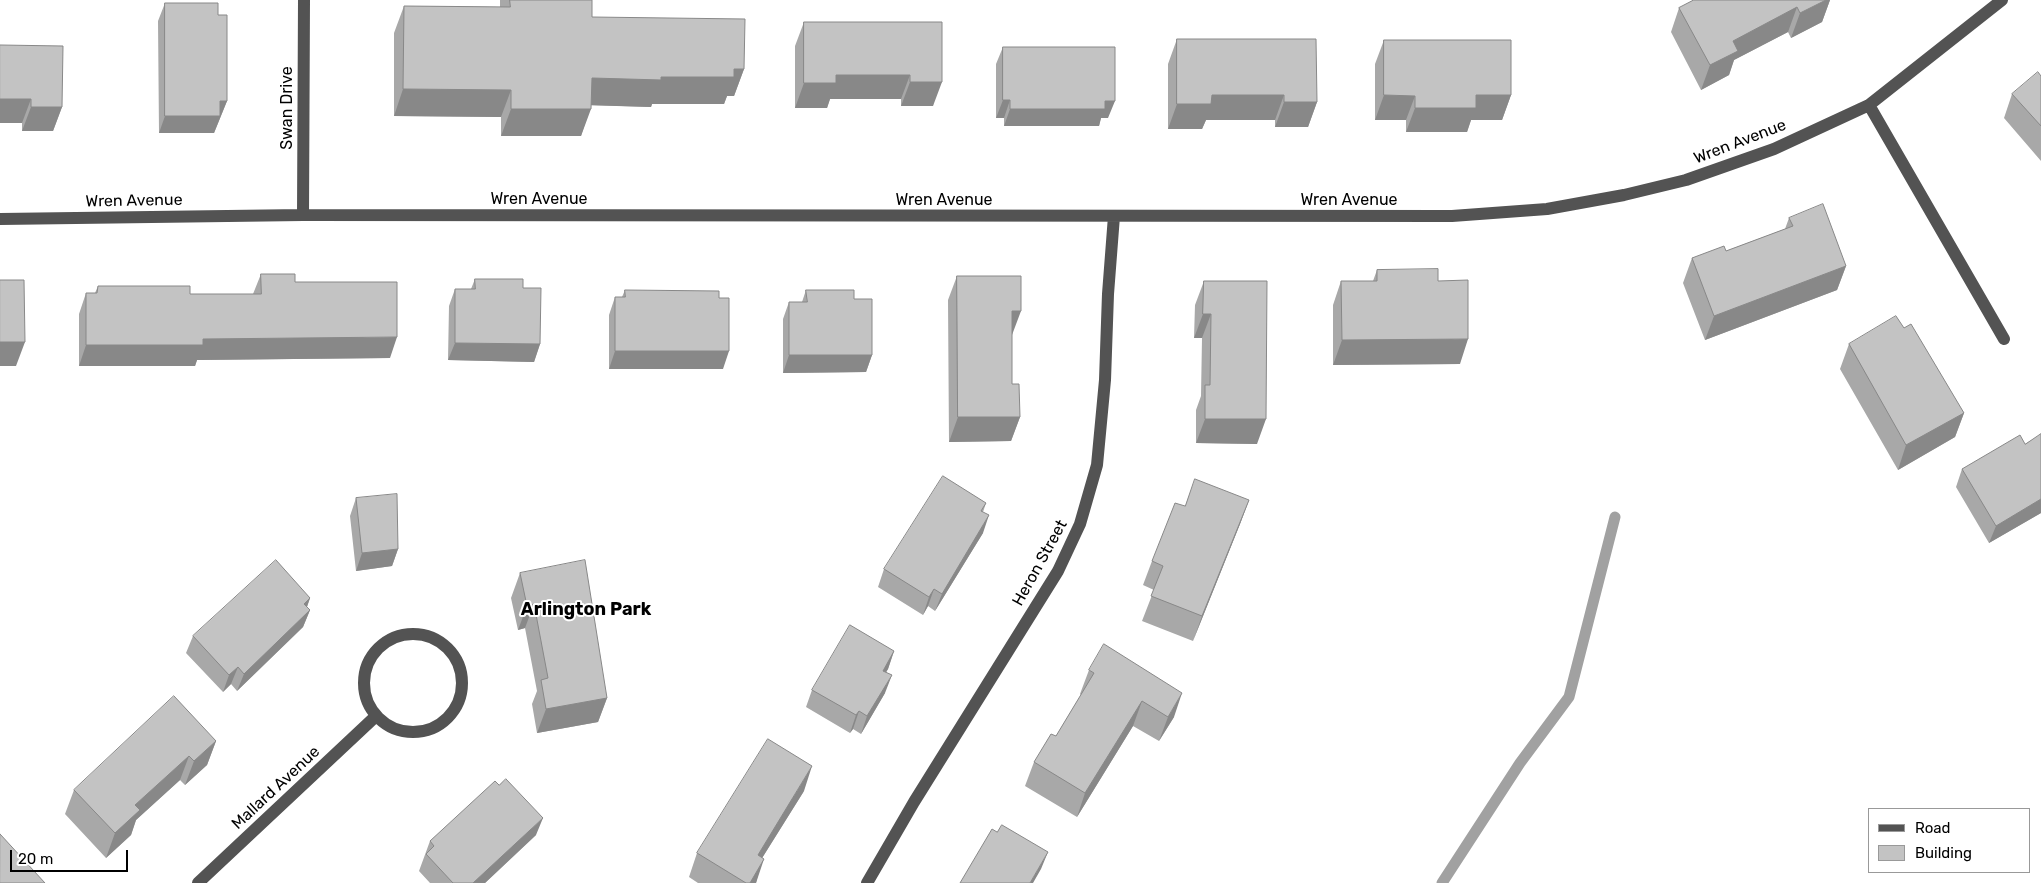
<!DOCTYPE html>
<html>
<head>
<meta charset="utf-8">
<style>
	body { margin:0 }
	#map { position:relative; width:2041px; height:883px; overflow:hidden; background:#fff; font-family:Rubik,sans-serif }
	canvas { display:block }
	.legend { position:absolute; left:1868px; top:808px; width:162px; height:65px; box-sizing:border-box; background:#fff; border:1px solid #999; margin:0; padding:6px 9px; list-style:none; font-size:15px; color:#000 }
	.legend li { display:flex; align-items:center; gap:10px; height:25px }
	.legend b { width:25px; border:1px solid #999 }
	.scale { position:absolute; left:10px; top:850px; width:118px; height:22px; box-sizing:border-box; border:2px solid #000; border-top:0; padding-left:6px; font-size:15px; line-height:18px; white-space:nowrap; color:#000; -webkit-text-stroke:4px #fff; paint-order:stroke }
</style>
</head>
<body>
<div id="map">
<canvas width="2041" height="883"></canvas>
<ul class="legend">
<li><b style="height:6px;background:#535353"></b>Road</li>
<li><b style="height:14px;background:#c3c3c3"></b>Building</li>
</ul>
<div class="scale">20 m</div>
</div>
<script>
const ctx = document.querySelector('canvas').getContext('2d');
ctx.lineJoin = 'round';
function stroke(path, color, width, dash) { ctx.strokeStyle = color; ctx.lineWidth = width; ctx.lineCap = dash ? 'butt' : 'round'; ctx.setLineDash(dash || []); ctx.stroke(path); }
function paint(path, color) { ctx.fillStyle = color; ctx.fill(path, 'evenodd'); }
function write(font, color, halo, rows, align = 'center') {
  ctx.font = font + ' Rubik,sans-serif'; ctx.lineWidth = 4; ctx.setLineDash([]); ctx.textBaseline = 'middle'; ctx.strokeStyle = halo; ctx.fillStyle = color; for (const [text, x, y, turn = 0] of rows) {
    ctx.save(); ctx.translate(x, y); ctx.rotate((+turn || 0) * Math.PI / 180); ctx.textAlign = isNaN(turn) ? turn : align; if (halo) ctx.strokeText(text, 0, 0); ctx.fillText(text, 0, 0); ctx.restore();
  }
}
const stream = new Path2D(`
	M1442 883 1520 763 1569 697 1615 517`);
const minor = new Path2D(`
	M1869 105 2004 339
	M303 215 304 0
	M0 219 303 215 1452 216 1547 209 1624 195 1686 180 1774 149 1869 105 2002 0
	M364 683a49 49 0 1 1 98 0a49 49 0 1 1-98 0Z
	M198 883 376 716
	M867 883 914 802 1058 571 1080 524 1097 465 1105 380 1108 294 1114 216`);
const wall = new Path2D(`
	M500 0H592V17L744 69 734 96H727L724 104H652L651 107 591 105 581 136H501V117L394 116V33L404 6 500 7Z
	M1694 0H1830L1822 22 1791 38 1788 32 1734 60 1729 75 1701 90 1671 32 1679 8Z
	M165 3 218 15 227 101 214 133H159L158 21Z
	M804 22H942L933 106H901V99H830L827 108H795V46Z
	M1177 39 1317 102 1308 127H1275V120H1206L1202 129H1168V64Z
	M1384 40 1511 95 1502 120H1471L1467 132H1406V120H1375V64Z
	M0 45 62 107 53 131H22V123H0Z
	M1003 47 1108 118H1101L1099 126H1004V118H996V64Z
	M2041 76V161L2004 118 2012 94Z
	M1789 218 1846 266 1837 290 1705 340 1683 283 1692 258 1726 251 1785 229Z
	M1377 270 1438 281 1460 364 1333 365V305L1341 281H1373Z
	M261 274 295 282 390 358 197 360 195 366H79V314L86 293H95L98 286 190 294H253Z
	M957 276 1012 333V384L1020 417 1011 441 949 442 948 300Z
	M475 279 523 288 540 344 534 362 448 360 449 306 455 289H471Z
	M1204 281 1257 444 1196 443V410L1201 396 1202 338H1194L1195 305Z
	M625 290 723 369H609V315L615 297H622Z
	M806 290 854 299 872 355 866 372 783 373V319L789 302H802Z
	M1904 328 1964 413 1955 437 1898 470 1840 369 1849 344Z
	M2041 435V513L1989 543 1956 487 1962 469 2025 444Z
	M356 498 398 549 392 566 356 571 350 516Z
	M1249 500 1240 524 1193 641 1142 621 1154 590 1143 585 1152 561 1185 506Z
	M986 503 983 512V533L935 611 928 606 923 615 878 587 884 569Z
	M520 573 607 698 598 722 537 733 532 704 537 691 525 628 518 630 511 598Z
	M310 598 307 607 310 610 303 627 237 691 231 684 223 692 186 653 193 636Z
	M894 651 888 669 886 672 885 693 861 734 853 729 850 733 806 707 812 690Z
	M1089 670 1174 717 1159 741 1133 726 1077 817 1025 786 1034 762 1056 736 1081 695 1080 694Z
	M216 741 207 765 185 785 180 780 136 820 131 835 106 858 65 814 74 790Z
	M499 785 536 835 485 883H430L419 871 430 841Z
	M804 791 762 858 756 883H698L689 877 697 853Z`);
const shadedWall = new Path2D(`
	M1826 0H1830L1822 22 1791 38 1800 13Z
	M1797 7 1788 32 1734 60 1729 75 1701 90 1710 65 1733 41Z
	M734 69H744L734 96H727L724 104H652L651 107 582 105 592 78 661 77Z
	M836 75H910L901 99H830L827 108H795L804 83Z
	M910 82H942L933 106H901Z
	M403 89 511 90 501 117 394 116Z
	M1212 95H1284L1275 120H1206L1202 129H1168L1177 104Z
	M1384 95 1415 96 1406 120H1375Z
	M1476 95H1511L1502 120H1471L1467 132H1406L1415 108Z
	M0 99H31L22 123H0Z
	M1003 100H1010L1004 118H996Z
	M220 101H227L214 133H159L165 116Z
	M1105 101H1115L1108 118H1101L1099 126H1004L1010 109Z
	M1284 102H1317L1308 127H1275Z
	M31 107H62L53 131H22Z
	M511 109H591L581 136H501Z
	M1846 266 1837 290 1705 340 1714 316Z
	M1012 311H1021L1012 335Z
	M1203 314H1211L1202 338H1194Z
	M397 337 390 358 197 360 195 366H79L86 345 203 339Z
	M1468 339 1460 364 1333 365 1342 340Z
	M0 342H25L16 366H0Z
	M455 343 540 344 534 362 448 360Z
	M615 351H729L723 369H609Z
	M789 355H872L866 372 783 373Z
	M1964 413 1955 437 1898 470 1906 445Z
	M958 417H1020L1011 441 949 442Z
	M1205 419H1266L1257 444 1196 443Z
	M2041 499V513L1989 543 1996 526Z
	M1249 500 1240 524 1193 641 1202 616Z
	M989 515 983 533 935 611 942 594Z
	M398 549 392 566 356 571 362 553Z
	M934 589 928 606 923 615 929 597Z
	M310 598 304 615 310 610 303 627 237 691 244 674 304 604Z
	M534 604 525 628 518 630 527 606Z
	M894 651 888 669 877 688 883 671Z
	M238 667 231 684 223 692 229 675Z
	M892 675 885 693 861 734 867 716Z
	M1182 693 1174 717 1159 741 1168 717Z
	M607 698 598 722 537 733 546 709Z
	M1142 701 1133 726 1077 817 1085 793Z
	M859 711 853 729 850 733 856 715Z
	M216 741 207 765 185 785 194 761Z
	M189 756 180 780 136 820 131 835 106 858 115 833 135 805Z
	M812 766 804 791 749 879 758 855Z
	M543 818 536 835 485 883H473Z
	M1048 852 1041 869 1033 883H1030Z
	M764 859 756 883H750Z`);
const building = new Path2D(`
	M510 0H592V17L745 19 744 69H734V77H661V80L592 78 591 109H511V90L403 89 404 6 510 7Z
	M1694 0H1826L1800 13 1797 7 1733 41 1738 51 1710 65 1679 8Z
	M165 3H218V15H227V101H220V116H165Z
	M804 22H942V82H910V75H836V83H804Z
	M1177 39H1316L1317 102H1284V95H1212L1211 104H1177Z
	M1384 40H1511V95H1476V108H1415V96L1384 95Z
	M0 45 63 46 62 107H31V99H0Z
	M1003 47H1115V101H1105V109H1010V100H1003Z
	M2038 72 2041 76V126L2012 94Z
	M1823 204 1846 266 1714 316 1692 258 1724 246 1726 251 1793 226 1789 218Z
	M1438 269V281L1468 280V339L1342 340 1341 281H1377V270Z
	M261 274H295V282H397V337L203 339V345H86V293H97L98 286H190V294H261Z
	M957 276H1021V311H1012V384H1019L1020 417H958Z
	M475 279H523V288H541L540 344 455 343V289H475Z
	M0 280H24L25 342H0Z
	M1204 281H1267L1266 419H1205V385H1210L1211 314H1203Z
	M625 290 719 291V298H729V351H615V297H625Z
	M806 290H854V299H872V355H789V302H807Z
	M1896 316 1904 328 1911 324 1964 413 1906 445 1849 344Z
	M2041 434V499L1996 526 1962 469 2020 435 2025 444Z
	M943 476 986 503 981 511 989 515 942 594 934 589 929 597 884 569Z
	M1195 479 1249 500 1202 616 1151 596 1163 566 1152 561 1175 503 1185 506Z
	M397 494 398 549 362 553 356 498Z
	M276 560 310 598 304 604 310 610 244 674 238 667 229 675 193 636Z
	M585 560 607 698 546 709 541 680 548 678 534 604 527 606 520 573Z
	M850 625 894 651 883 671 892 675 867 716 859 711 856 715 812 690Z
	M1104 644 1182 693 1168 717 1142 701 1085 793 1034 762 1051 734 1056 736 1094 673 1089 670Z
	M174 696 216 741 194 761 189 756 135 805 140 810 115 833 74 790Z
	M768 739 812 766 758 855 764 859 750 883H746L697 853Z
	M506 779 543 818 473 883H453L426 854 434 846 430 841 495 781 499 785Z
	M1002 825 1048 852 1030 883H960L992 829 997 832Z
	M0 834 45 883H0Z`);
const streetNames = [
	["Swan Drive",287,108,-90],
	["Wren Avenue",1740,142,-21],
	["Wren Avenue",539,199],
	["Wren Avenue",944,200],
	["Wren Avenue",1349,200],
	["Wren Avenue",134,201,-1],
	["Heron Street",1040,563,-61],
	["Mallard Avenue",276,788,-43]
];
const neighbourhoodNames = [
	["Arlington Park",586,610]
];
stroke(stream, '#a1a1a1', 11);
stroke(minor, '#535353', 12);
paint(wall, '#a8a8a8');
paint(shadedWall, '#888');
paint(building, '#c3c3c3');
stroke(building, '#888', 1);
write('16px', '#000', '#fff', streetNames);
write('bold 18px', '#000', '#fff', neighbourhoodNames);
</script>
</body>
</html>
